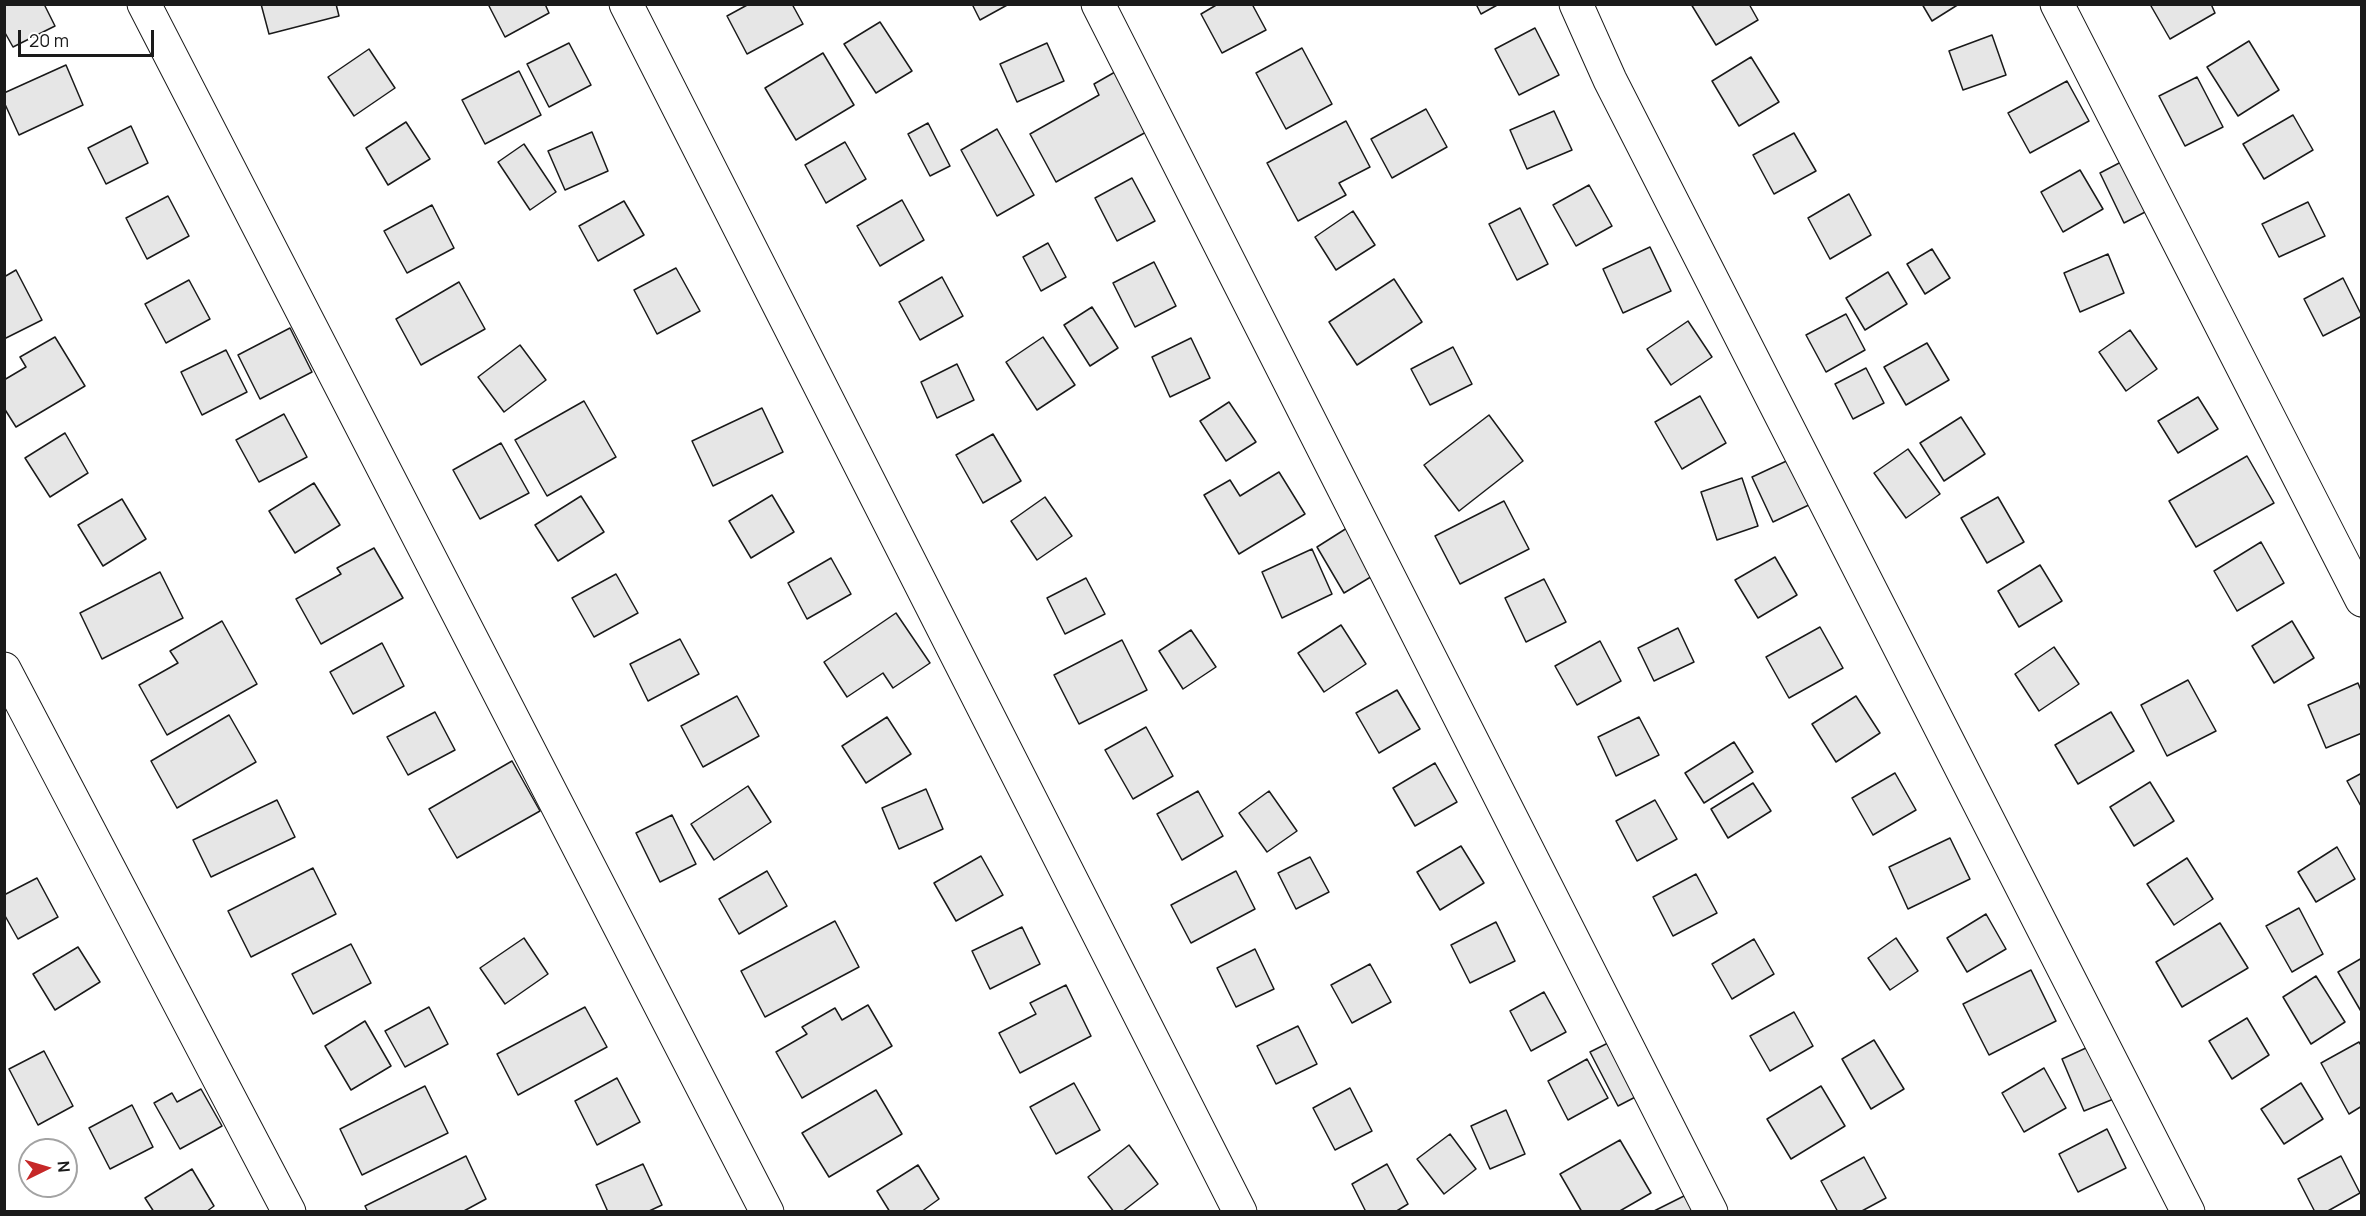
<!DOCTYPE html>
<html>
<head>
<meta charset="utf-8">
<style>
	body { margin:0 }
	#map { position:relative; width:2366px; height:1216px; overflow:hidden; background:#fff; font-family:Manrope,sans-serif }
	canvas { display:block }
	.frame { position:absolute; inset:0; border:6px solid #1a1a1a; pointer-events:none }
	.north { position:absolute; left:18px; top:1138px; width:60px; height:60px; box-sizing:border-box; background:#fff; border:2px solid #a3a3a3; border-radius:50%; rotate:85deg; font-size:16px; font-weight:700; line-height:24px; text-align:center; color:#1a1a1a }
	.north::after { content:''; display:block; margin:auto; width:21px; height:27px; background:#c62828; clip-path:polygon(50% 0,100% 100%,50% 72%,0 100%) }
	.scale { position:absolute; left:18px; top:30px; width:136px; height:27px; box-sizing:border-box; border:3px solid #1a1a1a; border-top:0; padding-left:8px; font-size:18px; line-height:21px; white-space:nowrap; color:#1a1a1a; -webkit-text-stroke:4px #fff; paint-order:stroke }
</style>
</head>
<body>
<div id="map">
<canvas width="2366" height="1216"></canvas>
<div class="frame"></div>
<div class="north">N</div>
<div class="scale">20 m</div>
</div>
<script>
const ctx = document.querySelector('canvas').getContext('2d');
ctx.lineJoin = 'round';
function paint(path, color) { ctx.fillStyle = color; ctx.fill(path, 'evenodd'); }
function stroke(path, color, width, dash) { ctx.strokeStyle = color; ctx.lineWidth = width; ctx.lineCap = dash ? 'butt' : 'round'; ctx.setLineDash(dash || []); ctx.stroke(path); }
const building = new Path2D(`
	M4 4H44L55 26 13 47 4 31Z
	M261 4H336L339 16 269 34Z
	M488 4H545L549 13 505 37Z
	M749 4H792L803 24 747 54 727 16Z
	M972 4H1009L980 20Z
	M1218 4H1252L1266 30 1222 53 1201 14Z
	M1476 4H1499L1481 14Z
	M1691 4H1749L1758 20 1716 45Z
	M1922 4H1959L1932 21Z
	M2154 4H2211L2215 13 2170 39 2151 6Z
	M880 22 912 71 876 93 844 44Z
	M1535 28 1559 75 1519 95 1495 49Z
	M1992 35 2006 75 1963 90 1949 51Z
	M2249 41 2279 90 2238 116 2207 67Z
	M569 43 591 85 549 107 527 64Z
	M1047 43 1064 81 1017 102 1000 64Z
	M1302 48 1332 104 1286 129 1256 73Z
	M369 49 395 88 354 116 328 77Z
	M823 53 854 105 796 140 765 88Z
	M1751 57 1779 102 1739 126 1712 81Z
	M66 65 83 105 19 135 4 102V93Z
	M519 71 541 115 485 144 462 100Z
	M1115 72 1148 131 1056 182 1030 134 1099 95 1094 84Z
	M2197 77 2223 127 2185 146 2159 96Z
	M2067 81 2089 121 2030 153 2008 113Z
	M1426 109 1447 147 1392 178 1371 139Z
	M1554 111 1572 150 1527 169 1510 130Z
	M2293 115 2313 150 2264 179 2243 144Z
	M1346 121 1370 167 1339 183 1346 195 1298 221 1267 163Z
	M406 122 430 159 388 185 366 148Z
	M928 123 950 166 930 176 908 134Z
	M131 126 148 163 106 184 88 148Z
	M997 129 1034 195 997 216 961 150Z
	M592 132 608 171 565 190 548 151Z
	M1794 133 1816 171 1774 194 1753 155Z
	M845 142 866 179 826 203 805 165Z
	M524 144 556 192 530 210 498 162Z
	M2123 161 2149 210 2124 223 2100 173Z
	M2080 170 2103 209 2063 232 2041 192Z
	M1132 178 1155 221 1117 241 1095 198Z
	M1589 185 1612 226 1576 246 1553 205Z
	M1849 194 1871 235 1830 259 1808 218Z
	M168 196 189 236 147 259 126 218Z
	M902 200 924 240 880 266 857 226Z
	M624 201 644 235 598 261 579 226Z
	M2308 202 2325 236 2279 257 2262 224Z
	M432 205 454 248 407 273 384 231Z
	M1520 208 1548 264 1517 280 1489 224Z
	M1353 211 1375 245 1336 270 1315 237Z
	M1048 243 1066 277 1041 291 1023 257Z
	M1650 247 1671 291 1623 313 1603 269Z
	M1932 249 1950 278 1925 294 1907 264Z
	M2108 254 2124 293 2080 312 2064 273Z
	M1154 262 1176 306 1135 327 1113 283Z
	M676 268 700 311 657 334 634 290Z
	M16 270 42 320 4 339V277Z
	M1888 272 1907 304 1865 330 1846 298Z
	M942 277 963 316 920 340 899 302Z
	M2343 278 2362 316 2323 336 2304 299Z
	M1394 279 1422 322 1357 365 1329 322Z
	M189 280 210 319 166 343 145 304Z
	M459 282 485 329 421 365 396 319Z
	M1092 307 1118 348 1090 366 1064 325Z
	M1846 314 1865 350 1826 372 1806 335Z
	M1688 321 1712 357 1671 385 1647 349Z
	M290 328 312 372 260 399 238 355Z
	M2130 330 2157 369 2126 391 2099 352Z
	M55 337 85 386 16 427 4 408V380L26 367 20 357Z
	M1043 337 1075 385 1037 410 1006 362Z
	M1191 338 1210 378 1170 397 1152 357Z
	M1927 343 1949 380 1906 405 1884 367Z
	M520 345 546 380 504 412 478 377Z
	M1453 347 1472 384 1430 405 1411 369Z
	M226 350 247 392 202 415 181 372Z
	M957 364 974 400 937 418 921 382Z
	M1866 368 1884 403 1853 419 1835 384Z
	M1700 396 1726 443 1682 469 1655 422Z
	M2198 397 2218 429 2178 453 2158 421Z
	M584 401 616 457 547 496 515 440Z
	M1229 402 1256 442 1226 461 1200 421Z
	M762 408 783 452 713 486 692 441Z
	M284 414 307 457 259 482 236 440Z
	M1489 415 1523 461 1459 511 1424 465Z
	M1961 417 1985 454 1944 481 1920 443Z
	M65 433 88 473 50 497 25 458Z
	M993 434 1021 481 983 503 956 455Z
	M501 443 529 493 480 519 453 470Z
	M1908 449 1940 494 1906 518 1874 473Z
	M2247 456 2274 503 2196 547 2169 501Z
	M1793 458 1813 503 1773 522 1752 477Z
	M1279 472 1305 514 1239 554 1204 495 1230 480 1240 496Z
	M1742 478 1758 526 1717 540 1701 492Z
	M314 483 340 525 295 553 269 511Z
	M772 495 794 532 751 558 729 521Z
	M581 496 604 532 558 561 535 525Z
	M1045 497 1072 536 1037 560 1011 521Z
	M1998 497 2024 542 1987 563 1961 518Z
	M122 499 146 539 103 566 78 525Z
	M1504 501 1529 549 1460 584 1435 536Z
	M1347 528 1374 575 1344 593 1317 547Z
	M2261 542 2284 583 2237 611 2214 571Z
	M374 548 403 598 321 644 296 599 341 574 337 568Z
	M1312 549 1332 594 1282 618 1262 572Z
	M1775 557 1797 595 1758 618 1735 580Z
	M831 558 851 594 807 619 788 583Z
	M2040 565 2062 601 2019 627 1998 591Z
	M160 572 183 618 102 659 80 613Z
	M616 574 638 613 594 637 572 598Z
	M1086 578 1105 614 1065 634 1047 598Z
	M1544 579 1566 622 1526 642 1505 598Z
	M896 613 930 663 893 688 883 673 847 697 824 662Z
	M222 621 257 684 167 735 139 685 178 663 170 651Z
	M2292 621 2314 658 2274 683 2252 646Z
	M1341 625 1366 664 1324 692 1298 653Z
	M1820 627 1843 668 1789 698 1766 657Z
	M1678 628 1694 662 1654 681 1638 648Z
	M1191 630 1216 667 1183 689 1159 651Z
	M680 639 699 674 648 701 630 664Z
	M1122 640 1147 690 1079 724 1054 675Z
	M1600 641 1621 681 1577 705 1555 666Z
	M382 643 404 686 353 714 330 672Z
	M2054 647 2079 684 2039 711 2015 674Z
	M2188 680 2216 731 2167 756 2141 705Z
	M2358 683 2362 693V733L2326 748 2308 705Z
	M1397 690 1420 729 1379 753 1356 713Z
	M737 696 759 736 703 767 681 726Z
	M1856 696 1880 733 1836 762 1812 724Z
	M435 712 455 750 408 775 387 737Z
	M2111 712 2134 751 2078 784 2055 745Z
	M229 715 256 762 177 808 151 761Z
	M887 717 911 754 866 783 842 746Z
	M1639 717 1659 755 1616 776 1598 737Z
	M1146 727 1173 776 1133 799 1105 750Z
	M1734 742 1753 772 1704 803 1685 773Z
	M512 761 540 811 457 858 429 809Z
	M1435 763 1457 802 1415 826 1393 788Z
	M1895 773 1916 810 1873 835 1852 798Z
	M2362 773V808L2347 781Z
	M2150 782 2174 821 2134 846 2110 807Z
	M1753 783 1771 811 1728 838 1711 809Z
	M748 786 771 822 714 860 691 824Z
	M926 789 943 829 899 849 882 808Z
	M1198 791 1223 836 1182 860 1157 814Z
	M1269 791 1297 831 1267 852 1239 813Z
	M277 800 295 837 211 877 193 840Z
	M1655 800 1677 839 1637 861 1616 821Z
	M672 815 696 864 660 882 636 833Z
	M1950 838 1970 879 1908 909 1889 867Z
	M1461 846 1484 883 1440 910 1417 872Z
	M2337 847 2355 879 2316 902 2298 872Z
	M981 856 1003 895 956 921 934 883Z
	M1310 857 1329 892 1296 909 1278 873Z
	M2187 858 2213 899 2174 925 2147 884Z
	M313 868 336 914 251 957 228 911Z
	M767 871 787 906 739 934 719 899Z
	M1236 871 1255 909 1191 943 1171 905Z
	M1696 874 1717 913 1673 936 1653 897Z
	M37 878 58 917 18 939 4 914V895Z
	M2299 908 2323 954 2292 972 2266 926Z
	M1986 914 2006 949 1967 972 1947 938Z
	M835 921 859 967 765 1017 741 971Z
	M1496 922 1515 961 1470 983 1451 945Z
	M2220 923 2248 968 2182 1007 2156 962Z
	M1022 927 1040 964 990 989 972 951Z
	M524 938 548 974 505 1004 480 968Z
	M1896 938 1918 971 1890 990 1868 958Z
	M1754 939 1774 974 1732 999 1712 964Z
	M351 944 371 983 313 1014 292 974Z
	M78 947 100 982 55 1010 33 974Z
	M1255 949 1274 989 1236 1007 1217 968Z
	M2362 958V1013L2338 972Z
	M1370 964 1391 1002 1352 1023 1331 985Z
	M2031 970 2056 1021 1989 1055 1963 1004Z
	M2316 976 2345 1022 2311 1044 2283 997Z
	M1066 985 1091 1036 1020 1073 999 1033 1036 1014 1030 1003Z
	M1544 992 1566 1032 1531 1051 1510 1011Z
	M868 1005 892 1046 802 1098 776 1052 807 1034 802 1027 835 1008 842 1020Z
	M429 1007 448 1044 405 1067 385 1031Z
	M585 1007 607 1047 518 1095 497 1054Z
	M1794 1012 1813 1046 1770 1071 1750 1036Z
	M2247 1018 2269 1055 2232 1079 2209 1041Z
	M365 1021 391 1066 351 1090 325 1046Z
	M1298 1026 1317 1064 1276 1084 1257 1046Z
	M1620 1037 1647 1091 1618 1106 1590 1052Z
	M1874 1040 1904 1089 1871 1109 1842 1059Z
	M2099 1042 2121 1096 2084 1111 2062 1059Z
	M2359 1042 2362 1047V1106L2349 1114 2321 1063Z
	M44 1051 73 1106 38 1125 9 1069Z
	M1587 1059 1608 1098 1568 1120 1548 1081Z
	M2044 1068 2066 1108 2024 1132 2002 1093Z
	M617 1078 640 1122 597 1145 575 1101Z
	M1074 1083 1100 1130 1056 1154 1030 1107Z
	M2301 1083 2323 1119 2284 1144 2261 1109Z
	M425 1086 448 1133 362 1175 340 1129Z
	M1821 1086 1845 1126 1791 1159 1767 1119Z
	M1350 1088 1372 1131 1335 1150 1313 1108Z
	M201 1089 222 1126 180 1149 154 1103 172 1093 177 1102Z
	M876 1090 902 1134 829 1177 802 1133Z
	M132 1105 153 1147 110 1169 89 1128Z
	M1506 1110 1525 1154 1490 1169 1471 1126Z
	M2107 1129 2126 1168 2078 1192 2059 1154Z
	M1450 1134 1476 1169 1444 1194 1417 1159Z
	M1620 1140 1651 1193 1618 1212H1582L1560 1174Z
	M1129 1145 1158 1184 1122 1212H1114L1088 1177Z
	M466 1156 486 1199 462 1212H368L365 1206Z
	M2341 1156 2360 1193 2326 1212H2315L2298 1179Z
	M1864 1157 1886 1198 1860 1212H1838L1821 1181Z
	M643 1164 662 1205 647 1212H608L596 1185Z
	M1387 1164 1408 1204 1395 1212H1366L1352 1184Z
	M918 1165 939 1199 921 1212H890L877 1191Z
	M192 1169 214 1206 206 1212H154L145 1198Z
	M1692 1192 1702 1212H1654V1211Z`);
const minor = new Path2D(`
	M144 4 767 1212
	M626 4 1240 1212
	M1098 4 1711 1212
	M1576 4 1610 80 2188 1212
	M2057 4 2362 600
	M4 669 289 1212`);
paint(building, '#e6e6e6');
stroke(building, '#1a1a1a', 1.5);
stroke(minor, '#1a1a1a', 35);
stroke(minor, '#fff', 33);
</script>
</body>
</html>
